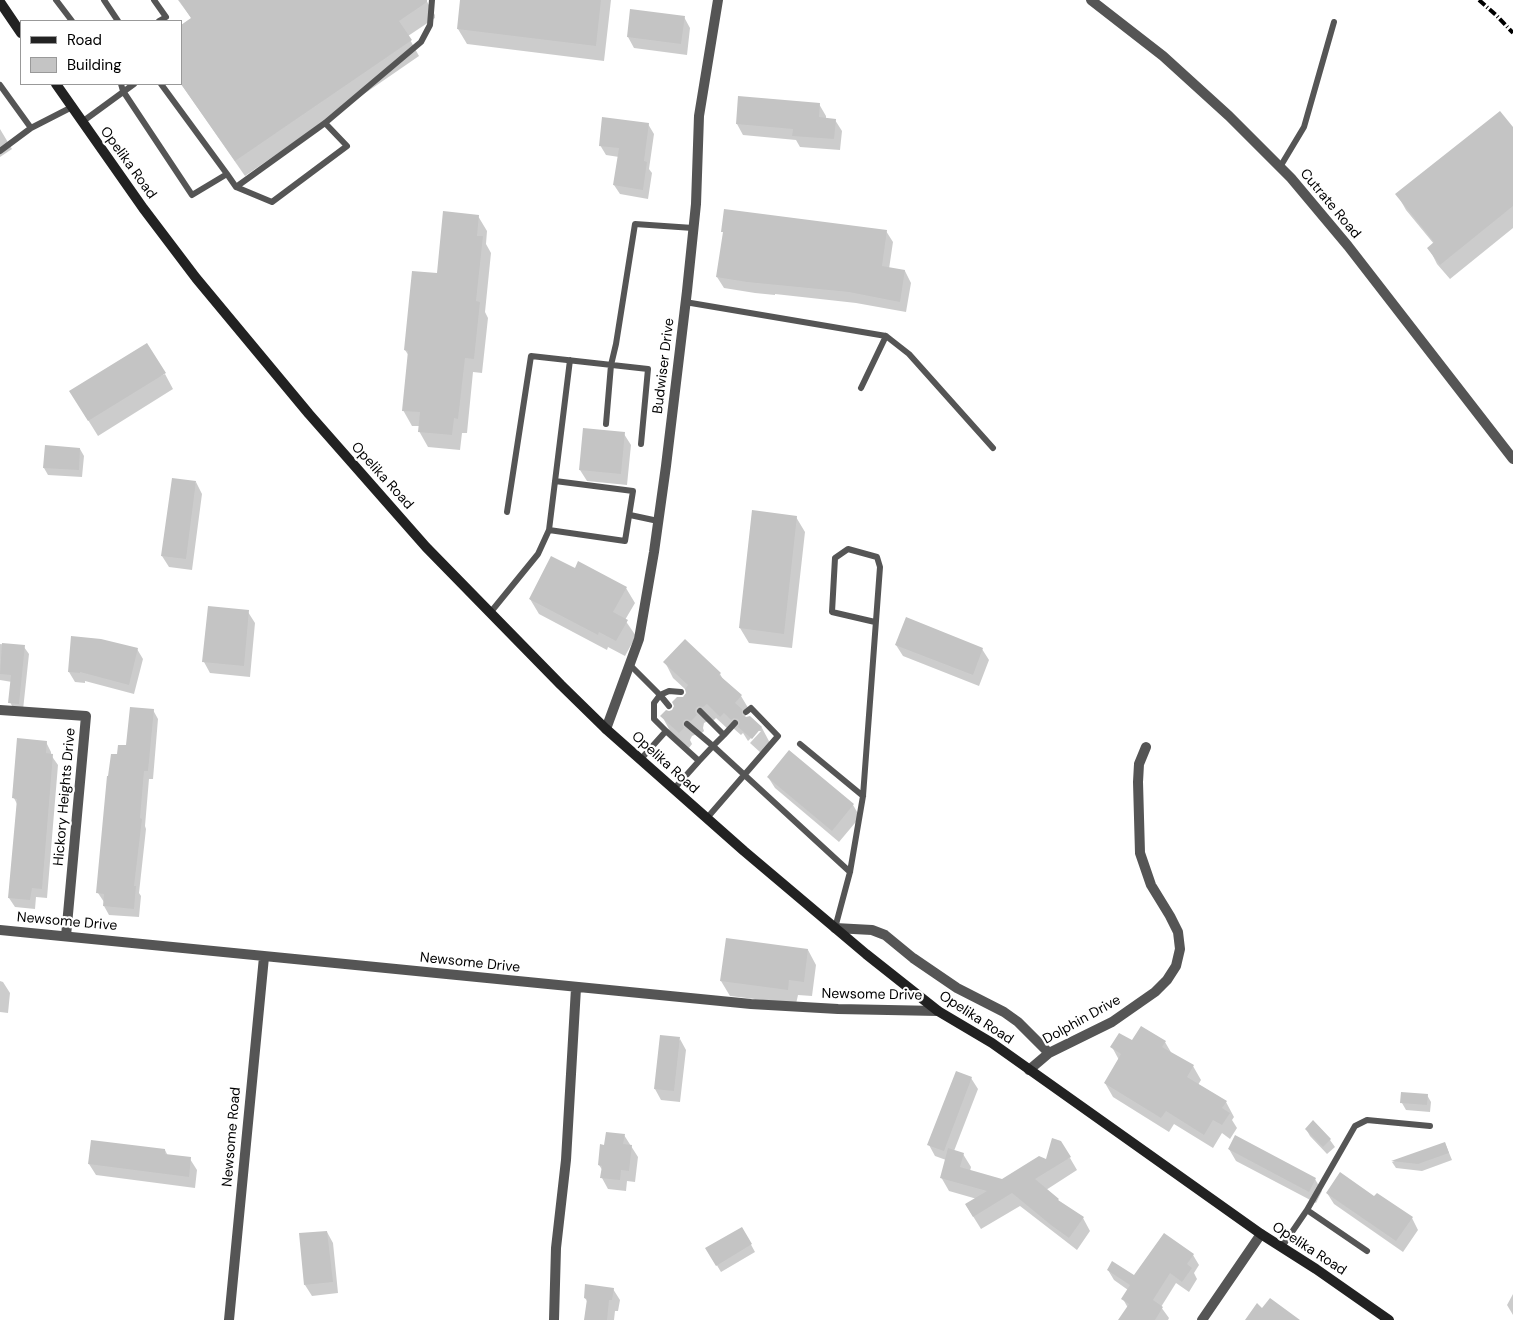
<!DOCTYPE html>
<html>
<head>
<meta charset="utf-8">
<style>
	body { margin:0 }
	#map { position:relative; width:1513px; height:1320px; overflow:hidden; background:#fff; font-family:"DM Sans",sans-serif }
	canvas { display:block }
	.legend { position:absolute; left:20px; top:20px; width:162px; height:65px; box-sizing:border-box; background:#fff; border:1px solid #999; margin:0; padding:6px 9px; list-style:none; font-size:15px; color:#000 }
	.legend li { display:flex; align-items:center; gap:10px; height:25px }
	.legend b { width:25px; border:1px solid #999 }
</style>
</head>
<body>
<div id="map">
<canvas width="1513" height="1320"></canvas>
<ul class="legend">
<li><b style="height:6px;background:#222"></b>Road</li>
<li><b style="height:14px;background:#c4c4c4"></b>Building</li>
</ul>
</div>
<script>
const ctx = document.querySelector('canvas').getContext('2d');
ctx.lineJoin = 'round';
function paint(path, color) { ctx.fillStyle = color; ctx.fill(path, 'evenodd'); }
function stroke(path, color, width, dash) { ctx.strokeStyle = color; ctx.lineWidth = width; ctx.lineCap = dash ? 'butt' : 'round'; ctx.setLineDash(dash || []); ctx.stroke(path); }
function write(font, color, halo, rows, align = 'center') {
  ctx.font = font + ' "DM Sans",sans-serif'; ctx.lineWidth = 4.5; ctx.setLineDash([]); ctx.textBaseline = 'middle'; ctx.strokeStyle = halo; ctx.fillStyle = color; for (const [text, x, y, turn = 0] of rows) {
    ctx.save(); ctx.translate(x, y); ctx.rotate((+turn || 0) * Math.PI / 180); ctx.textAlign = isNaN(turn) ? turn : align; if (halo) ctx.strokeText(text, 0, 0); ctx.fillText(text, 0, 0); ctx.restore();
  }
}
const shadow = new Path2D(`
	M178 0H426L435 15V18L408 36 419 56 245 176 181 84 192 19Z
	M462 0H611L604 61 467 44 458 29Z
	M684 17 690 28 687 55 634 48 628 37Z
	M739 97 819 104 826 116V119L835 120 842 131 840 150 800 147 796 140 743 135 737 124Z
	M648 124 654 134 649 169 652 173 648 199 620 194 614 185 619 157 606 155 600 145Z
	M0 129 12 149 0 157Z
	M1513 129V228L1450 279 1437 264 1429 248 1434 244 1406 210 1397 194Z
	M478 216 487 231 486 244 491 253 485 312 488 318 482 373 473 372 467 433H462L460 450 428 447 419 431 420 426H412L403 410 409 356 405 350 438 275Z
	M722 231H886L893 242 889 269 905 271 911 283 906 312 856 303 775 294V295L755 293 724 288 717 277 724 234Z
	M165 374 173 389 98 436 80 407Z
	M624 434 631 445 627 485 587 481 580 470Z
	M80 449 84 456 82 477 48 475 44 468Z
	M196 482 202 494 192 570 169 567 162 556Z
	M753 512 796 517 805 532 792 648 749 643 740 628Z
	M575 569 626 588 635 603 625 620 636 636 625 656 608 647 607 650 539 614 530 599Z
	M209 608 248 612 255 623 250 677 210 673 204 662Z
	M0 644 24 647 29 654 23 710H14L10 702 12 682 0 680Z
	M896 645 982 649 989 660 979 686 903 656Z
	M137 649 143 659 134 694 85 681V683L75 682 69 672Z
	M665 662 720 674 724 681 741 696 750 711 745 716 746 718 749 717 762 728 770 743 761 753 750 743 761 731H758L748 741 743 733 741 735 733 728 730 731 716 718 712 722 708 721 704 723 703 728 704 731 700 735 697 734 692 736 690 740 692 744 689 748 670 731 662 716 673 710 687 693 686 690 673 678Z
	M153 710 158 719 153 779H149L145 826 146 829 139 893 141 896 139 917 109 915 104 906V902L98 893 118 755 127 747Z
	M46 742 51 752V755L58 765 47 898 36 897 35 909 15 907 9 898 18 806 14 798Z
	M789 752 853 805 860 817 839 842 775 788 768 777Z
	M808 950 816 965 812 996 798 995 796 1004 730 996 721 981Z
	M0 981 3 982 10 993 8 1013 0 1012Z
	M680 1039 686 1050 680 1102 661 1100 655 1089Z
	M1133 1042H1165L1172 1054 1193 1066 1201 1080 1198 1085 1226 1102 1234 1117 1232 1120 1237 1128 1230 1139 1222 1133 1213 1148 1174 1124 1169 1132 1113 1097 1105 1083 1119 1060 1112 1047Z
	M971 1078 978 1089 954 1151 963 1154 971 1167 970 1171 1002 1180 1047 1160 1070 1158 1077 1170 1046 1190 1060 1202 1083 1218 1090 1231 1077 1250 1020 1206 981 1229 966 1205 977 1199 949 1191 941 1177 946 1160 935 1156 929 1145Z
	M1427 1095 1431 1102 1430 1112 1406 1110 1402 1103Z
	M1313 1122 1330 1140 1335 1147 1327 1154 1310 1136 1306 1129Z
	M624 1135 638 1157 635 1182 627 1181 626 1191 608 1189 602 1178 603 1171 599 1165 605 1146Z
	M1236 1137 1315 1179 1322 1191 1316 1203 1236 1161 1229 1149Z
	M1445 1143 1452 1160 1422 1171 1396 1168 1392 1162Z
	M165 1150 168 1156 190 1159 197 1170 195 1188 96 1175 89 1164Z
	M1327 1193 1375 1198 1412 1218 1418 1230 1403 1252 1334 1204Z
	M742 1228 755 1252 721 1272 707 1249Z
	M327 1232 333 1243 338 1293 312 1296 305 1285Z
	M1193 1255 1199 1265 1194 1273 1197 1279 1189 1292 1176 1283 1161 1307 1169 1318 1168 1320H1120L1128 1308 1123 1299 1128 1290 1114 1280 1108 1270 1135 1276Z
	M613 1289 620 1300 618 1311H615L614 1320H585L588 1303 585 1298Z
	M1513 1294V1315L1507 1305Z`);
const building = new Path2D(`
	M179 0H427V2L399 21 412 40 235 161 181 84V25L191 18Z
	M460 0H601L596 46 457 29Z
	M630 9 685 16 681 44 627 37Z
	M738 96 820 103 819 117 836 119 834 139 792 136 793 129 736 124Z
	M1500 111 1513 127V206L1440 265 1427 248 1434 242 1395 194Z
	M602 117 649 123 644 161 647 162 643 190 613 185 619 148 599 146Z
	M724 209 887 230 882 266 905 270 900 302 849 292 747 282 716 277 723 232H721Z
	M443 211 479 215 477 236H483L476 301 480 302 474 359 465 358 458 419 454 418 452 435 418 432 420 412 402 411 408 351 404 350 412 271 437 273Z
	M147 343 166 373 88 421 69 391Z
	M583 428 625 432 621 474 579 470Z
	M45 445 80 448 79 470 43 468Z
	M172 478 196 481 186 559 161 556Z
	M752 510 797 516 784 634 739 628Z
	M551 556 575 568 578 561 627 587 613 612 628 620 616 641 599 632 598 635 529 599Z
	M208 606 249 610 244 666 202 662Z
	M906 617 983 648 973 675 895 645Z
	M71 636 101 639 138 648 129 685 80 672V673L68 672Z
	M685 639 721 673 719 675 742 695 735 703 742 709V715L746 717 750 716 762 727 752 739 738 727 740 722 738 719 734 718 731 720 724 713 720 717 707 704 703 707 699 706 696 708 695 712 697 715 691 721 687 719 684 720 682 724 684 728 679 733 660 716 666 710 669 711 672 710 674 706 672 702 677 697H683L686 693 685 689 688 685 663 662Z
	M2 643 25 645 19 704 8 703 11 675 0 674Z
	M130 707 154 709 148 771H144L140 818 142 819 134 886H136L134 909 103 906 104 894 96 893 107 776H108L111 754H117L118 745H126Z
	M17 738 47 741 46 753 53 754 42 889 32 888 30 900 8 898 17 799 12 798Z
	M789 750 854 804 832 831 767 777Z
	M726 938 808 949 804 982 789 980 788 990 720 981Z
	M1141 1026 1166 1041 1162 1047 1194 1065 1187 1077 1227 1101 1222 1108 1230 1113 1222 1125 1213 1120 1204 1135 1166 1111 1161 1118 1104 1083 1121 1054 1110 1047 1119 1033 1132 1040Z
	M660 1035 680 1037 674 1091 654 1089Z
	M956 1071 972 1077 944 1151 927 1145Z
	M1401 1092 1428 1094 1427 1105 1400 1103Z
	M1313 1120 1331 1139 1323 1147 1305 1129Z
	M606 1132 625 1134 623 1144 632 1145 629 1171 621 1170 620 1180 600 1178 602 1166 598 1165 600 1144 604 1145Z
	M1235 1135 1316 1178 1309 1192 1228 1149Z
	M1052 1138 1061 1141 1071 1157 1035 1179 1059 1199 1058 1200 1084 1217 1069 1238 1051 1225 1012 1193 973 1217 965 1204 987 1191 940 1178 948 1148 964 1153 960 1167 1002 1179 1039 1156 1046 1159Z
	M91 1140 165 1149V1154L191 1157 189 1177 88 1164Z
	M1445 1142 1449 1153 1418 1164 1391 1161Z
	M1340 1172 1374 1196 1377 1193 1413 1217 1396 1241 1326 1193Z
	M742 1227 752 1244 716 1266 705 1248Z
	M327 1231 333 1282 304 1285 299 1233Z
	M1164 1233 1194 1254 1187 1264 1192 1268 1182 1282 1170 1273 1153 1300 1163 1307 1155 1320H1118L1129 1304 1121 1299 1130 1285 1107 1270 1112 1261 1134 1275Z
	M585 1284 614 1288 612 1300H609L607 1320H584L587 1299 584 1298Z
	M1270 1298 1300 1320H1245L1257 1303 1262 1308Z`);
const service = new Path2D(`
	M56 0 72 21
	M104 0 118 21
	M154 0 166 17 159 21
	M121 84 123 91 192 195 227 174 161 84
	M0 85 31 128
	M82 122 134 84
	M0 151 31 128 72 107
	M1280 167 1304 127 1334 22
	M227 174 236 187 272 202 347 146 325 123
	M236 187 325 123 421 42 430 25 432 0
	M685 302 886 336 909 354 993 448
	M861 388 886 336
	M606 424 611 365 616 344 635 224 693 228
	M555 481 633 491 625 541 549 530 570 360
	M507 512 531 356 648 369 641 444
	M630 515 658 521
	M490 613 538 554 549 530
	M630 665 660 695 654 703V719L666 731 640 760
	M669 706 660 695 669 691 681 692
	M700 711 724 735 713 746 850 872
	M666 731 699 761 713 746 687 724
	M724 735 735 723
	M800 744 863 796
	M673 790 699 761
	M707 818 778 736 751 708 746 712
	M835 928 850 872 863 796 880 567 877 557 848 549 835 558 832 612 875 622
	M1307 1210 1367 1251
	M1281 1248 1307 1210 1355 1126 1367 1120 1430 1126`);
const minor = new Path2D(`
	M0 710 86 716 66 936
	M606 729 639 639 654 552 666 466 687 291 696 204 699 116 718 0
	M835 928 872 930 885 935 913 958 957 988 1004 1012 1018 1022 1049 1053
	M0 930 751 1004 838 1009 938 1011
	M1029 1070 1049 1053 1112 1022 1155 992 1167 980 1176 966 1180 949 1178 932 1170 916 1151 885 1140 853 1138 782 1139 764 1146 747
	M229 1320 264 957
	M554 1320 556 1248 566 1160 576 988
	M1202 1320 1261 1234`);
const tertiary = new Path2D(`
	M1091 0 1163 56 1229 116 1291 178 1348 246 1513 459`);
const secondary = new Path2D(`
	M0 2 21 33
	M56 84 143 208 196 278 309 414 426 547 561 685 606 729 744 851 866 954 938 1011 992 1043 1261 1234 1316 1269 1389 1320`);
const rail = new Path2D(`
	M1479 0 1497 16 1513 33`);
const streetNames = [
	["Opelika Road",128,163,54],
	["Cutrate Road",1330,204,50],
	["Budwiser Drive",664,366,-83],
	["Opelika Road",382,476,48],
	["Opelika Road",665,763,42],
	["Hickory Heights Drive",65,797,-85],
	["Newsome Drive",67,922,5],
	["Newsome Drive",470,963,6],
	["Newsome Drive",872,995,1],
	["Opelika Road",976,1018,33],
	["Dolphin Drive",1082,1020,-29],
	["Newsome Road",232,1137,-85],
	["Opelika Road",1309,1249,33]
];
paint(shadow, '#0003');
paint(building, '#c4c4c4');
stroke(service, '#555', 6);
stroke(minor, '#555', 10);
stroke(tertiary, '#555', 10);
stroke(secondary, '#222', 10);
stroke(rail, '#000', 4, [8, 2.5, 1, 2.5]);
write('14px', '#000', '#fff', streetNames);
</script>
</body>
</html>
